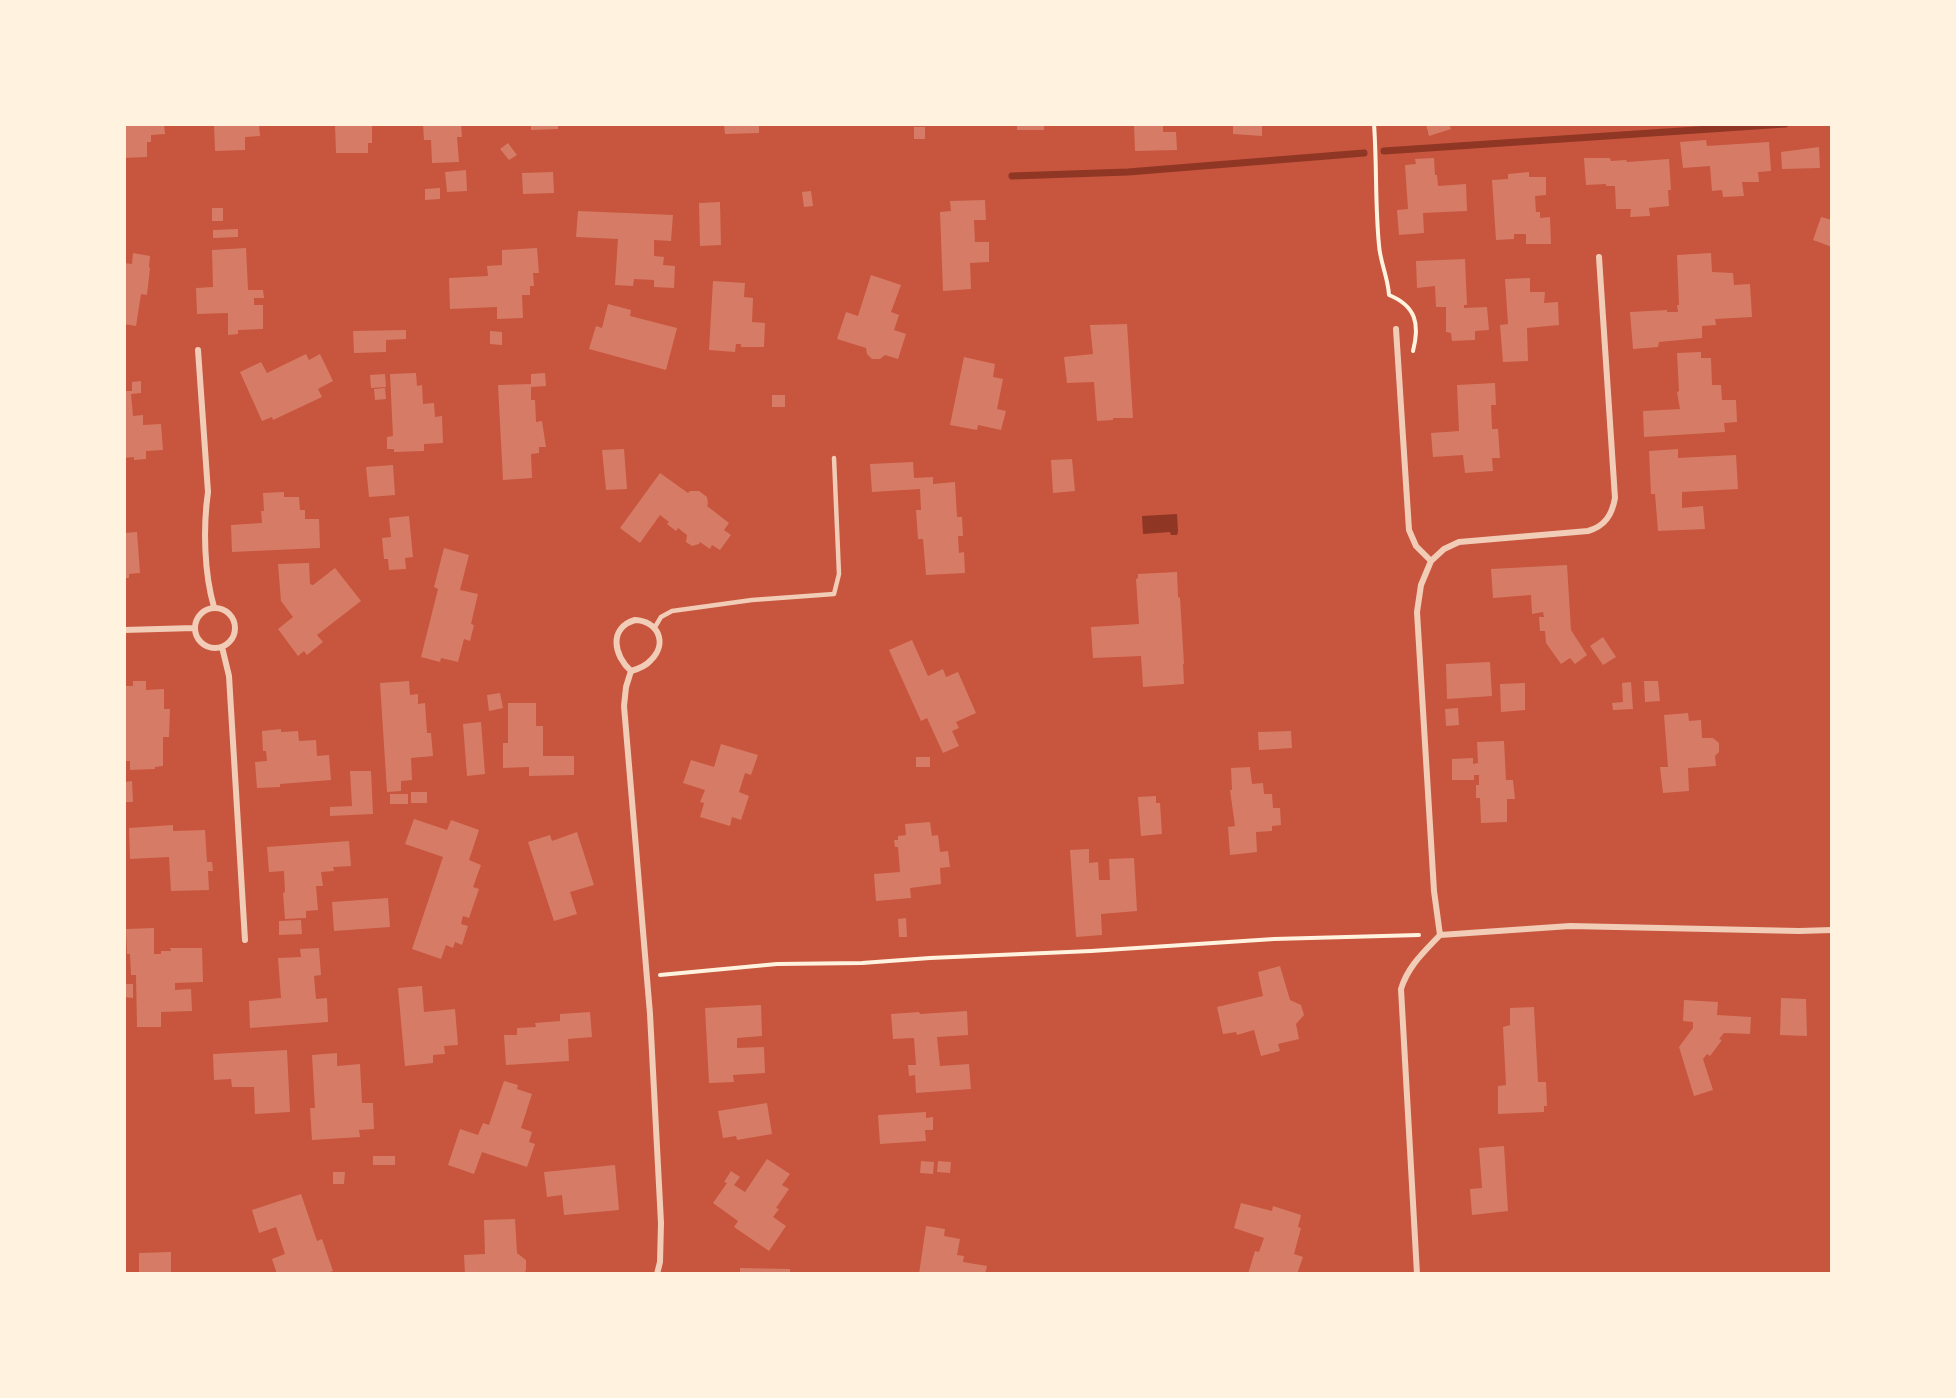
<!DOCTYPE html>
<html>
<head>
<meta charset="utf-8">
<style>
	body { margin:0 }
	#map { position:relative; width:1956px; height:1398px; overflow:hidden; background:#c8553d; font-family:Montserrat,sans-serif }
	canvas { display:block }
	.frame { position:absolute; inset:0; border:126px solid #fff3e0; pointer-events:none }
</style>
</head>
<body>
<div id="map">
<canvas width="1956" height="1398"></canvas>
<div class="frame"></div>
</div>
<script>
const ctx = document.querySelector('canvas').getContext('2d');
ctx.lineJoin = 'round';
function paint(path, color) { ctx.fillStyle = color; ctx.fill(path, 'evenodd'); }
function stroke(path, color, width, dash) { ctx.strokeStyle = color; ctx.lineWidth = width; ctx.lineCap = dash ? 'butt' : 'round'; ctx.setLineDash(dash || []); ctx.stroke(path); }
const water = new Path2D(`
	M1177 514 1178 532 1177 535H1171L1170 532 1143 534 1142 516Z`);
const stream = new Path2D(`
	M1384 151 1785 124
	M1012 176 1128 172 1364 153`);
const building = new Path2D(`
	M124 124H164L165 134 151 135V142H147V157L124 158Z
	M214 124H259L260 136 245 137V150L215 151Z
	M335 124H372V143H368V153H336Z
	M423 124H461L462 137H457L459 162 432 163 431 140H424Z
	M531 124H558V129L531 130Z
	M724 124H759V133L725 134Z
	M1017 124H1044V130H1017Z
	M1134 124H1163V132H1176L1177 150 1135 151Z
	M1233 124H1262V136L1233 134Z
	M1426 124H1449L1451 129 1429 136Z
	M914 127H925V139H914Z
	M1706 140 1707 146 1769 142 1771 171 1758 172 1759 182H1742L1744 196 1723 197 1722 190 1712 191 1710 166 1683 168 1680 142Z
	M508 143 517 155 509 160 500 149Z
	M1819 147 1820 168 1782 169 1781 152Z
	M1434 158 1435 175H1437L1438 186 1466 184 1467 211 1423 213 1424 233 1399 235 1397 210 1408 209 1405 165 1416 164 1415 159Z
	M1584 158H1610L1611 161 1626 160 1627 162 1669 159 1671 190H1668L1669 206 1649 208 1650 216 1630 217 1631 209H1616L1615 186H1606V184L1586 185Z
	M466 170 467 191 447 192 445 172Z
	M553 172 554 193 523 194 522 173Z
	M1529 172V177H1546V195L1535 196 1536 212H1540V218L1550 217 1551 244H1526V234H1514V239L1496 240 1492 180 1508 179V174Z
	M440 188V199L425 200V189Z
	M811 191 813 206 804 207 802 192Z
	M985 200 986 220H974L975 242H989V262L970 263 971 289 943 291 940 212 951 211 950 201Z
	M720 202 721 245 700 246 699 203Z
	M212 208H223V221H212Z
	M578 211 673 215 671 241 654 240V256L664 257 663 265 675 266 674 288 654 287V280L634 279 633 286 615 285 618 239 576 237Z
	M1821 217 1832 220V247L1813 240Z
	M238 229V237L213 238V230Z
	M246 248 248 290H263L264 298H254V305H263V329L238 330V334L228 335V313L197 314 196 288 213 287 212 250Z
	M537 248 539 273H533L534 286H530V295H522L523 318 497 319V307L450 309 449 278 488 276 487 266 502 265V250Z
	M133 253 150 256 149 267 150 268 147 295 141 294 136 326 124 324V263L132 264Z
	M1711 253 1712 272 1733 273 1734 285 1750 284 1752 317 1715 319 1716 325 1702 326V338L1659 342 1658 347 1633 349 1630 312 1667 310V312H1678L1677 305H1679L1677 255Z
	M1465 259 1467 305H1464V308L1487 307 1489 330 1475 331V340L1452 341 1451 333 1446 332V307H1436L1435 286 1417 288 1416 261Z
	M871 275 901 285 891 312 899 315 894 330 906 334 898 359 885 355 880 359H872L867 354 866 348 837 339 846 312 858 316Z
	M1530 278V292H1545L1544 303 1558 302 1559 325 1527 328 1528 361 1503 362 1500 325 1508 324 1505 279Z
	M713 281 745 283 744 297 753 298 752 322 765 323 764 347H741V344H736L735 352 709 350Z
	M608 304 631 310 630 316 677 328 666 370 589 349 596 326 602 328Z
	M1127 324 1133 418H1113V420L1097 421 1094 382 1067 383 1064 357 1093 354 1090 325Z
	M406 330V339L386 340V352L354 353 353 331Z
	M490 331 502 332V345L490 344Z
	M1701 352V358H1711L1712 385H1721L1722 400H1736L1737 422 1724 423 1725 432 1644 437 1643 411 1680 409 1677 392 1679 391 1677 353Z
	M306 354 309 360 320 354 333 381 318 389 322 397 273 420 272 417 262 421 240 372 261 362 267 373Z
	M964 357 995 364 993 377 1003 379 997 409 1006 411 1001 430 978 425 977 430 950 425Z
	M416 373 417 386 422 385 423 404 434 403 435 417 442 416 443 443 424 444V451L394 452V449H387V437L393 436 390 374Z
	M545 373 546 386 531 387V400H535L536 422 542 421 546 447H539V453L531 454 532 478 503 480 498 385 531 384V374Z
	M385 374 386 387 371 388 370 375Z
	M141 381V393L131 394 133 416 143 415V425L161 424 163 450 146 451V459L134 460V457L124 458V391H132V382Z
	M1495 383 1496 405H1491L1492 429H1498L1500 458H1492L1493 471 1465 473 1463 455 1433 457 1431 433 1459 431 1457 385Z
	M385 388 386 399 375 400 374 389Z
	M772 395H785V407H772Z
	M624 449 627 489 606 490 602 450Z
	M1678 449V458L1736 455 1738 489 1682 492V508L1703 506 1705 529 1658 531 1655 494H1651L1649 451Z
	M1072 459 1075 491 1053 493 1051 460Z
	M913 462 914 478 933 477V484L955 482 957 517H962L963 536H958L959 553 964 552 965 573 926 575 923 539H918L916 510H921L920 489 872 492 870 464Z
	M393 465 395 495 369 497 366 467Z
	M660 473 688 493 690 491H699L707 497 708 504 707 506 729 523 724 530 731 535 720 550 712 545 710 549 700 542 699 544 692 546 686 542 687 535 678 528 676 531 667 524 669 522 660 515 640 543 620 528Z
	M284 492V497H299L300 510H305V519H319L320 548 232 552 231 525 262 523 261 511H264L263 493Z
	M409 516 413 557 405 558 406 569 389 570 388 559H384L382 538 391 537 389 518Z
	M137 532 140 573 129 574V578H124V533Z
	M444 548 469 555 460 590 478 594 471 624 474 625 470 641 464 639 458 662 441 658 440 662 421 657 438 589 434 587Z
	M309 563 310 584 313 585 335 568 361 601 317 635 323 642 307 655 304 651 298 656 278 629 293 617 281 601 278 564Z
	M1567 565 1571 630 1587 655 1575 664 1570 658 1561 664 1546 643 1545 631H1540L1539 617H1544L1543 612 1532 614 1531 595 1493 598 1491 569Z
	M1177 572 1178 597 1180 598 1184 664H1183L1184 684 1143 687 1141 656 1093 658 1091 627 1139 624 1136 579 1138 578V574Z
	M1603 637 1616 657 1603 665 1590 646Z
	M912 640 928 676 943 669 946 677 958 672 976 713 956 722 959 728 952 731 959 746 943 753 927 718 921 721 889 650Z
	M1490 662 1492 696 1447 699 1446 664Z
	M133 681H146V690L164 689V709H170L169 737H163V766L155 767V769L130 770V761H124V686H133Z
	M409 681 410 695 418 694V704L425 703 427 733H431L433 756 411 758 412 780 401 781V791L387 792 380 683Z
	M1644 681H1658L1660 701 1645 702Z
	M1631 682 1633 709 1613 710 1612 703 1623 702 1622 683Z
	M1525 683V710L1501 712 1500 684Z
	M500 693 503 708 489 711 487 695Z
	M508 703H536V726H543V756H574V775L529 776V767L503 768V743H508Z
	M1458 708 1459 725 1446 726 1445 709Z
	M1688 713 1689 721 1701 720 1702 738H1713L1719 743V752L1715 756 1716 766 1688 768 1689 791 1663 793 1660 767H1668L1664 715Z
	M481 722 485 774 467 776 463 724Z
	M281 729V732L298 731 299 741 316 740 317 756 329 755 331 780 280 784V787L257 788 255 762 267 761 266 751H263L262 731Z
	M1291 731 1292 748 1259 750 1258 732Z
	M1504 741 1506 780H1513L1515 799H1507V822L1481 823 1480 798H1476V785H1479V775H1474V780H1452V759L1473 758V764L1478 763 1477 742Z
	M721 744 758 755 751 775 745 773 739 792 749 796 741 820 732 817 730 826 700 817 704 803 700 802 705 790 683 783 691 760 714 767Z
	M916 757H930V767H916Z
	M1250 767 1252 784 1263 783 1264 794H1272L1273 808H1280L1281 825 1272 826V831L1256 832 1257 852 1230 855 1228 827 1235 826 1230 790H1232L1231 768Z
	M350 771H371L373 814 330 816V807L352 806Z
	M132 781 133 802H124V782Z
	M411 792H427V803H411Z
	M390 794H408V804H390Z
	M1156 796V803H1160L1162 834 1141 836 1138 797Z
	M414 819 447 830 451 820 479 830 469 860 481 865 473 887 479 889 469 918 463 916 461 924 468 926 462 945 455 942 453 948 446 945 441 959 412 949 443 857 405 844Z
	M930 822 932 836 938 835 940 852 948 851 950 867 940 868 941 884 910 888 911 898 876 901 874 874 900 872 898 847H895L894 840H898V836L906 835 905 824Z
	M173 825V831L205 830 207 862H212L213 871H208L209 890 171 891 169 857 130 859 129 828Z
	M577 832 594 885 570 892 577 914 554 921 528 842 550 835 552 841Z
	M349 841 351 866 333 867 334 871 321 872 323 886H316L318 910 306 911V918L285 919 283 893 285 892 284 871 269 872 267 847Z
	M1089 849V863L1098 862 1099 880H1110L1109 859 1134 858 1137 911 1101 914 1102 935 1076 937 1070 850Z
	M388 898 390 927 334 931 332 902Z
	M906 918 907 937H899L898 919Z
	M301 920 302 934 279 935V921Z
	M154 928V954H161V951H171L170 948H202L203 982 175 983V990L191 989 192 1011 161 1012V1027H137L136 975H131L130 954H127L126 929Z
	M319 948 321 975 314 976 316 999 327 998 328 1022 250 1028 249 1001 281 998 278 958 301 957 300 949Z
	M1280 966 1290 1000 1301 1005 1304 1015 1296 1024 1299 1039 1278 1044 1280 1051 1261 1056 1254 1030 1237 1035 1236 1032 1223 1034 1217 1007 1263 996 1258 972Z
	M124 984H133V998L124 997Z
	M422 986 424 1012 455 1009 458 1045 444 1046 445 1054 433 1055V1063L405 1066 398 988Z
	M1781 998 1806 999 1807 1036 1780 1035Z
	M1684 1000 1718 1002 1717 1015 1751 1017 1750 1034 1724 1033 1719 1039 1722 1040 1710 1056 1707 1054 1703 1059 1713 1090 1694 1096 1679 1047 1693 1028V1022L1683 1021Z
	M761 1005 762 1036 737 1038V1048L764 1047 765 1073 733 1075 734 1082 709 1083 705 1008Z
	M1534 1007 1538 1082H1546L1547 1106H1544V1112L1498 1114V1086L1506 1085 1503 1027 1510 1025V1008Z
	M967 1011 968 1035 937 1037 940 1066 969 1064 971 1089 916 1093 915 1075 909 1076 908 1065H916L914 1038 893 1039 891 1014 919 1012 920 1014Z
	M590 1012 592 1037 568 1039 569 1061 506 1065 504 1035H517V1028L536 1027 535 1023 560 1021V1014Z
	M287 1050 290 1112 255 1114 254 1087H232L231 1079 214 1080 213 1054Z
	M337 1053V1066L360 1064 362 1103H373L374 1129 359 1130 360 1137 312 1140 310 1108H315L312 1055Z
	M504 1081 518 1085 517 1089 532 1094 521 1128 532 1132 529 1142 535 1144 527 1167 482 1152 474 1174 448 1165 460 1129 478 1135 483 1123 489 1125Z
	M767 1103 772 1134 737 1140 736 1136 723 1138 718 1111Z
	M926 1112V1118L933 1117V1130H925L926 1141 880 1144 878 1115Z
	M1504 1146 1508 1211 1472 1215 1470 1189 1482 1188 1479 1148Z
	M373 1156H395V1165H373Z
	M767 1159 790 1174 782 1185 789 1189 776 1208 779 1209 773 1217 786 1226 769 1251 734 1227 738 1221 713 1203 727 1183 724 1182 731 1171 740 1177 734 1185 745 1192Z
	M921 1161 934 1162 933 1174 920 1173Z
	M938 1161 951 1162 950 1173 937 1172Z
	M615 1165 619 1210 564 1215 562 1195 547 1197 544 1172Z
	M333 1172H345L344 1184H333Z
	M301 1194 317 1241 322 1239 333 1271 324 1274H277L272 1259 285 1254 276 1227 259 1233 252 1210Z
	M1241 1203 1272 1211 1273 1206 1301 1215 1298 1227 1301 1228 1294 1254 1303 1257 1297 1274H1248L1255 1251 1259 1252 1264 1238 1234 1228Z
	M515 1219 517 1253 526 1260V1270L524 1274H465L464 1255 485 1254 484 1220Z
	M926 1226 945 1229 944 1236 960 1239 957 1255 964 1256 963 1262 987 1266 985 1274H919Z
	M171 1252V1274H139V1253Z
	M740 1268 790 1269V1274H740Z`);
const path = new Path2D(`
	M1374 124C1377 165 1375 205 1379 245 1380 262 1388 277 1389 295 1416 306 1420 324 1413 351
	M660 975 777 964 862 963 930 958 1091 951 1274 939 1419 935`);
const service = new Path2D(`
	M655 627 661 617 672 611 752 600 834 594 839 574 834 458`);
const minor = new Path2D(`
	M1396 329 1409 530 1416 546 1431 561 1421 585 1417 612 1434 891 1440 935
	M198 350 208 492C203 527 204 573 214 607
	M1431 561 1444 549 1459 542 1588 531C1605 526 1612 515 1615 498L1599 257
	M195 628a20 20 0 1 1 40 0a20 20 0 1 1-40 0Z
	M635 620C658 621 668 643 651 660 646 666 638 669 631 671 614 656 608 628 635 620Z
	M124 630 194 628
	M222 647 229 676 245 940
	M631 671 626 687 624 706 650 1014 661 1223 660 1262 657 1274
	M1440 935 1570 926 1799 931 1832 930
	M1417 1274 1401 989C1408 966 1424 952 1440 935`);
paint(water, '#8f3625');
stroke(stream, '#8f3625', 7);
paint(building, '#d67c66');
stroke(path, '#fff3e0', 4);
stroke(service, '#f1ccb7', 4.5);
stroke(minor, '#f1ccb7', 6);
</script>
</body>
</html>
